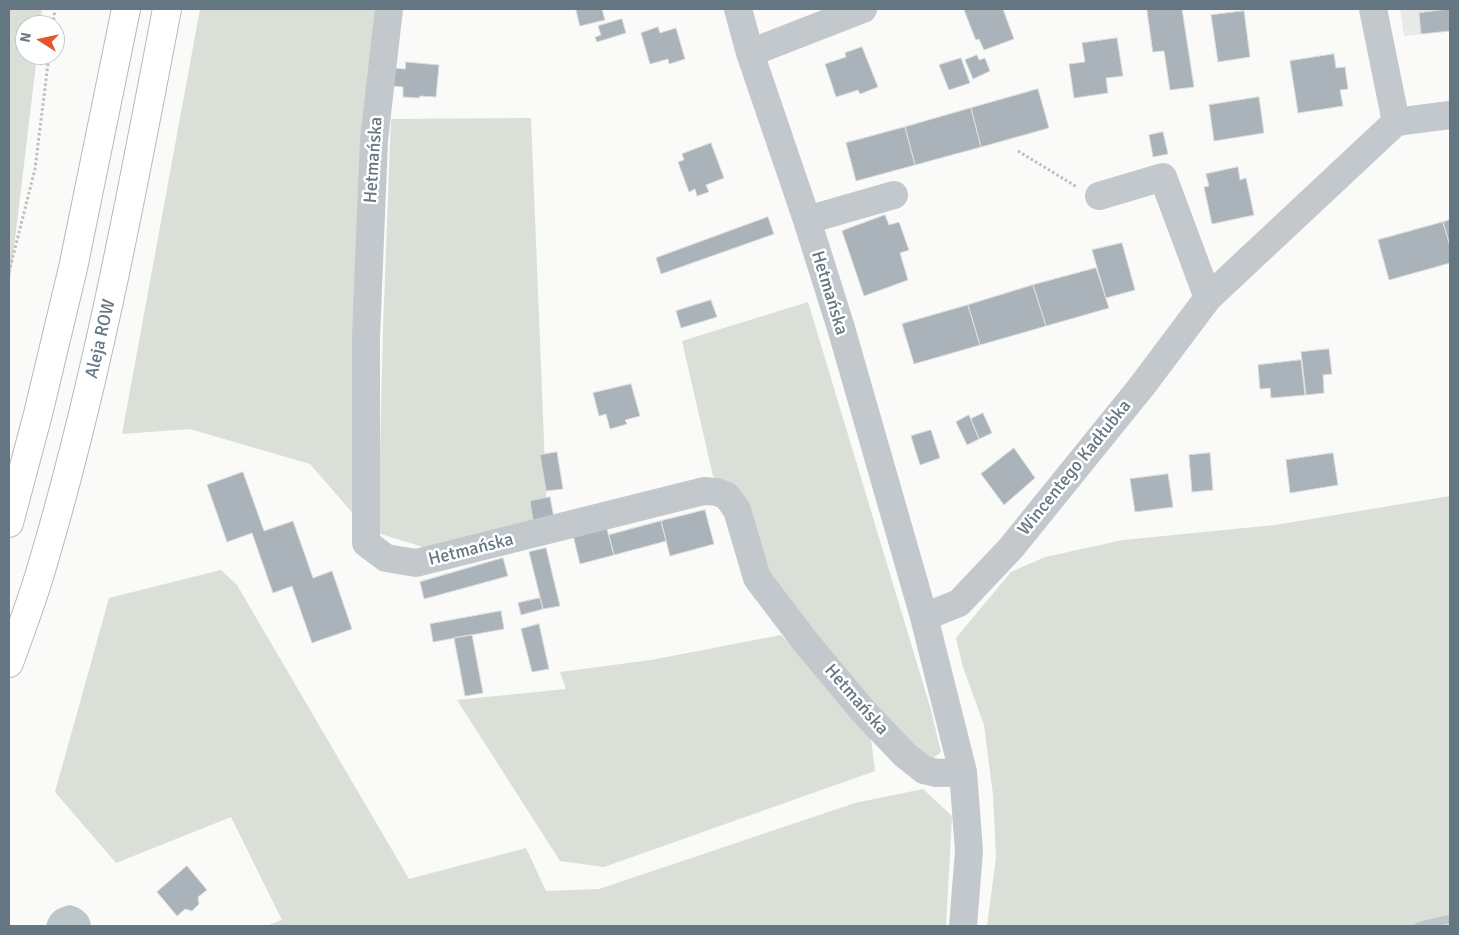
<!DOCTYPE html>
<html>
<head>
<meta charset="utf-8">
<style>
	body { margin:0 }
	#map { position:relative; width:1459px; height:935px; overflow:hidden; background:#fafaf8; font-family:Signika,sans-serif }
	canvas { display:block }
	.frame { position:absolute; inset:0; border:10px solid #657683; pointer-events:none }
	.north { position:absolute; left:15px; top:15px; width:50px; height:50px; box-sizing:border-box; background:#fff; border:1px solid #c1c8cd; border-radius:50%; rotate:280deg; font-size:14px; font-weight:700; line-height:20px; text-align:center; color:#657683 }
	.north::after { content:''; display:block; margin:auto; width:18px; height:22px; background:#e4572e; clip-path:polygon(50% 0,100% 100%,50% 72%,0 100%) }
</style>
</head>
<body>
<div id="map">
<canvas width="1459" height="935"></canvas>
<div class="frame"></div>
<div class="north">N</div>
</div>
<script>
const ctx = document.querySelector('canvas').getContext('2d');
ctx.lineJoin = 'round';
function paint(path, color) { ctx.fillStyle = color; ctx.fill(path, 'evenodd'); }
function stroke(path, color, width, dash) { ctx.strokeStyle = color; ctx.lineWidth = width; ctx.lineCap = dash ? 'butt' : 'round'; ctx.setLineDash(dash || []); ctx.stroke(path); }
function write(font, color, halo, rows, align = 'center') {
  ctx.font = font + ' Signika,sans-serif'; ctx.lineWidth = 5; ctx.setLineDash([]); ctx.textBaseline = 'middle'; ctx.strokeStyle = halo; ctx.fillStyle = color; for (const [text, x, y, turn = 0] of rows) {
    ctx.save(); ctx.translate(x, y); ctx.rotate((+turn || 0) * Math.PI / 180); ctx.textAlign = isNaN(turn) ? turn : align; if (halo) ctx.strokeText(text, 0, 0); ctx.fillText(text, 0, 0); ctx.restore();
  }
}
const built = new Path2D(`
	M1400 9H1450V31L1404 36Z`);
const green = new Path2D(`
	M9 9H42L40 25H25V55H37L9 290Z
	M200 9H379L356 517 310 464 190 429 122 434Z
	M531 118 547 516 426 548 378 533 383 329 391 119Z
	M808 302 931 710 941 752 932 759 914 751 776 590 723 482 713 476 682 341Z
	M1450 496V926H987L996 857 993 795 984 725 963 667 956 638 1011 572 1045 557 1123 540 1275 525Z
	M221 570 237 585 409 879 526 848 546 891 599 889 855 803 923 789 952 816 946 926H266L282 920 231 817 116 863 55 792 109 598Z
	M781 635 870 731 875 771 604 867 560 861 457 700 566 689 560 672 651 660Z`);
const water = new Path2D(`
	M70 905C81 908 90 914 91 926H46C49 913 56 908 70 905Z`);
const stream = new Path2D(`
	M1419 926 1450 919`);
const building = new Path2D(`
	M576 9H602L605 20 580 26Z
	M964 9H1003L1014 39 984 50 979 39 976 40Z
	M1147 9H1182L1194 87 1170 90 1164 51 1153 52Z
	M1450 9V31L1421 34 1419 13Z
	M1244 11 1250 57 1218 62 1211 15Z
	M622 19 626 33 597 42 595 37 601 35 598 26Z
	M658 27 660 33 676 28 685 59 669 64 668 59 650 64 641 33Z
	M1117 38 1123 76 1106 78 1108 93 1074 98 1069 64 1085 62 1082 43Z
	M862 47 878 87 860 94 858 90 836 97 825 64 846 57 845 53Z
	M1334 54 1336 68 1345 67 1348 89 1340 90 1343 106 1298 113 1290 61Z
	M977 55 979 60 985 58 990 71 973 79 965 60Z
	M961 58 970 83 949 90 939 65Z
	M406 62 439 65 436 97 420 96 419 98 403 97V87L393 86 394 68 405 69Z
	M1038 89 1049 128 981 147 971 108Z
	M1259 97 1264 133 1214 141 1209 105Z
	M971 108 981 147 915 165 905 127Z
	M905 127 915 165 856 181 846 143Z
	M1163 132 1168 154 1153 157 1149 135Z
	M711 143 724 178 706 185 709 192 697 196 695 189 689 192 678 162 684 160 682 154Z
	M1238 167 1240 180 1246 178 1254 215 1212 224 1204 187 1209 186 1206 174Z
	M885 215 889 225 899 222 909 250 900 253 908 280 864 296 842 231Z
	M768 217 774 234 661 274 656 258Z
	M1450 220V246L1443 222Z
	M1443 222 1450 246V263L1389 280 1378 240Z
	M1122 243 1135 290 1106 298 1092 250Z
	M1096 268 1109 308 1046 326 1033 285Z
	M1033 285 1046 326 980 345 968 305Z
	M711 300 717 317 681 328 676 311Z
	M968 305 980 345 914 364 902 324Z
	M1329 349 1332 374 1323 375 1324 393 1306 395 1301 352Z
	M1301 360 1305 395 1271 398 1270 388 1260 389 1258 365Z
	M631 384 640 416 625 420 627 424 610 429 606 414 599 416 593 393Z
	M983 413 992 433 979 439 971 419Z
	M969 415 979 439 967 445 956 422Z
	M931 430 940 458 920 465 911 436Z
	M1014 448 1035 478 1004 505 981 474Z
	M557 452 563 489 546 491 540 455Z
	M1210 453 1213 490 1192 492 1189 455Z
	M1333 453 1338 485 1290 493 1286 460Z
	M243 472 264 531 293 521 313 578 332 571 352 629 312 643 292 586 273 593 252 533 227 542 207 485Z
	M1168 474 1173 507 1135 512 1130 479Z
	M550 497 555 523 534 527 530 501Z
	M705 510 714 544 670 556 661 521Z
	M661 521 666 541 614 555 609 535Z
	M606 526 614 555 580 564 573 535Z
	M546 548 560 606 543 609 529 552Z
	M503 558 508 576 424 599 420 582Z
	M540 598 543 609 521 615 518 603Z
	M501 611 504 629 433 642 430 624Z
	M539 624 549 669 532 672 521 629Z
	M472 635 483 693 465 696 454 638Z
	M187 866 207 890 198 897 199 904 192 911 185 909 177 916 157 892Z`);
const path = new Path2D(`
	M53 25 55 9
	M1018 151 1077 187
	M9 272 35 169 49 55`);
const minor = new Path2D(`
	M389 9 374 140 366 337V543L386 558 416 563 704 491 717 492 727 496 737 510 757 578 804 640 863 711 905 755 924 770 937 773 963 772
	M738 9 750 53 807 220 841 328 924 617 963 772 969 851 963 926
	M750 53 863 9
	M1396 122 1450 115
	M1099 196 1163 177 1208 298
	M807 220 894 195
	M924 617 959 603 1011 548 1142 386 1208 298 1396 122 1373 9`);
const major = new Path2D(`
	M9 523 38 414 73 268 126 9
	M9 663C20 632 32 601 41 570 96 386 131 197 167 9`);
const streetNames = [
	["Hetmańska",374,160,-86],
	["Hetmańska",829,293,73],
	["Aleja ROW",101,339,-77],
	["Wincentego Kadłubka",1075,468,-51],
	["Hetmańska",471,550,-14],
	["Hetmańska",856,700,49]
];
paint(built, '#e8e9e9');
paint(green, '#dadfd7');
paint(water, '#bbc7cb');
stroke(stream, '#bbc7cb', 8);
paint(building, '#aab3b9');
stroke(building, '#dcdcda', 1);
stroke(major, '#b5babe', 30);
stroke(path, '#bbbfc2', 3, [2.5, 2.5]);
stroke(minor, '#c3c8cc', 28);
stroke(major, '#fff', 28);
write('18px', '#657683', '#fff', streetNames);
</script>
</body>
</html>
